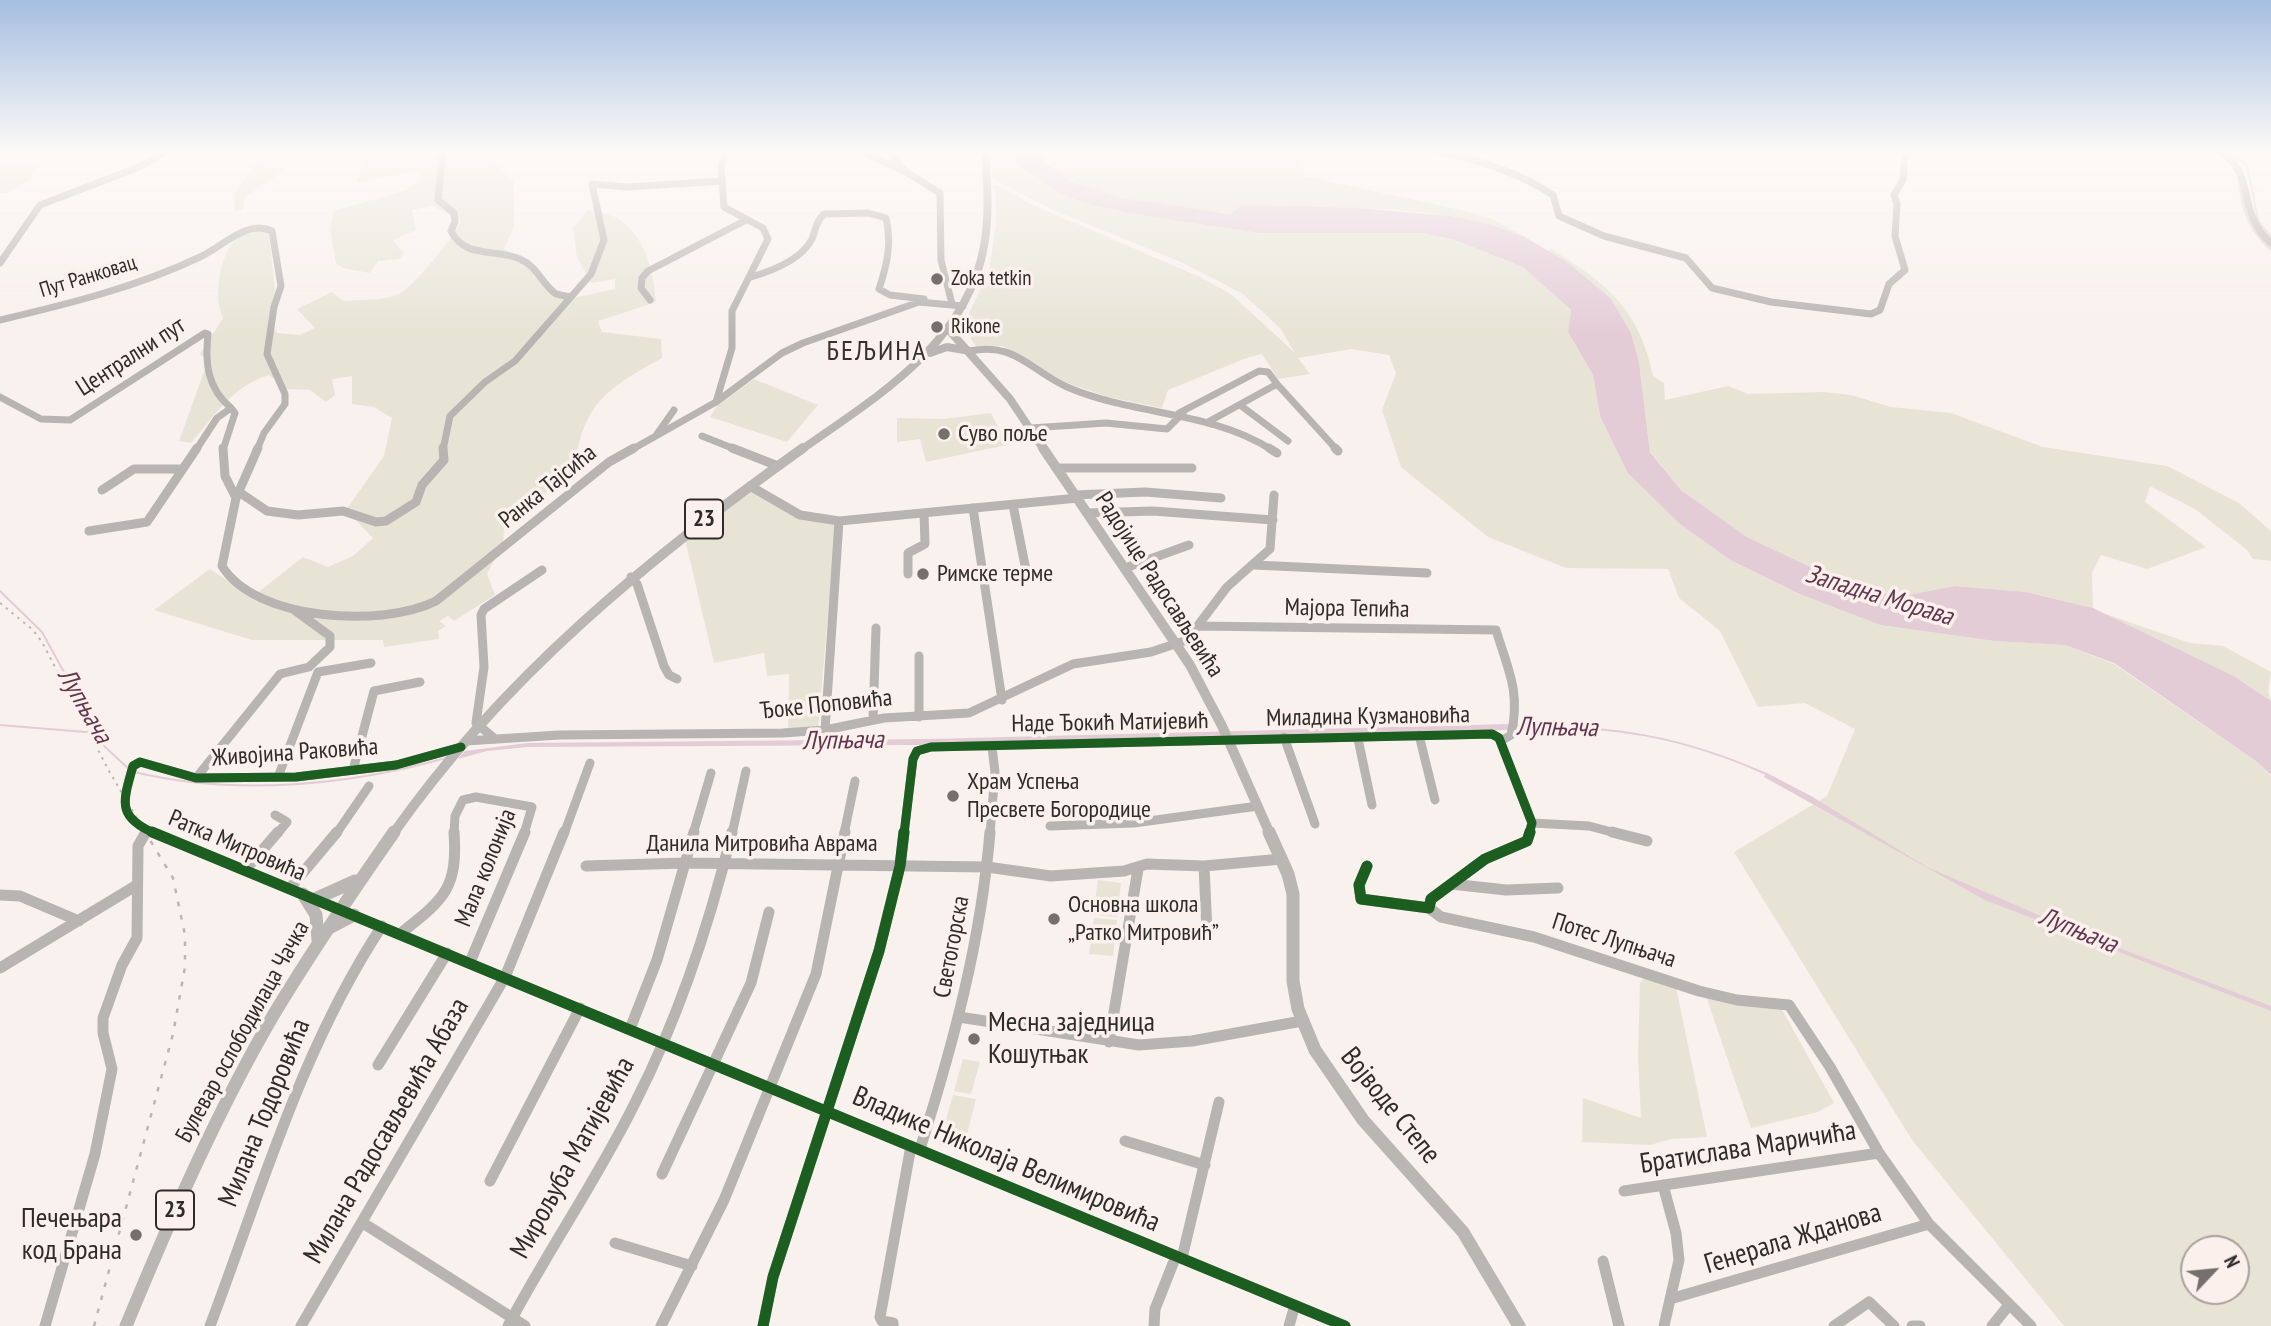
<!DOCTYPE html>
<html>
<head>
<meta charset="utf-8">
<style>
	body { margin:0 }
	#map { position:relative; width:2271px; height:1326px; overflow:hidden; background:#f8f1ee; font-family:"PT Sans Narrow",sans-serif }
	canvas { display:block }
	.north { position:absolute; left:2180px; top:1235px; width:70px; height:70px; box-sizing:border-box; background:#fbf0eb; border:2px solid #a9a19d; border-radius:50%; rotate:64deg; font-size:19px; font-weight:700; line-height:28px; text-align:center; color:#2f2b29 }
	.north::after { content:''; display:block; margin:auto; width:24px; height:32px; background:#75706e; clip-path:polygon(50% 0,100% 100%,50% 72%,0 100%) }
</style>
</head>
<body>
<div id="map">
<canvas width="2271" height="1326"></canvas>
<div class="north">N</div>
</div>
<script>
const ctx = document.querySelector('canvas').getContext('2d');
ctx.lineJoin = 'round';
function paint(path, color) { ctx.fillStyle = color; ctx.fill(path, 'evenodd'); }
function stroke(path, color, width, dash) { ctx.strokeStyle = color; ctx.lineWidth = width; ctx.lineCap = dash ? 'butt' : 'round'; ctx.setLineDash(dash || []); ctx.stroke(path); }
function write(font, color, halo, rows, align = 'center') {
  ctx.font = font + ' "PT Sans Narrow",sans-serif'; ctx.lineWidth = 7; ctx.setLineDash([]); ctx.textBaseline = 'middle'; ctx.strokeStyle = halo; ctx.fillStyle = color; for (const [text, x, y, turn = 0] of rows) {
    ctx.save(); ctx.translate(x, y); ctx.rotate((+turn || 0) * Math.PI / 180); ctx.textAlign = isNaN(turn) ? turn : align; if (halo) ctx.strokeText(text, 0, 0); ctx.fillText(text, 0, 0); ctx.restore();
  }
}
const green = new Path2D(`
	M376 150H474L486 153 514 183V227L504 249 536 266 547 289 564 300 615 289V279L591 283 577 258 573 228 588 210C597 212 612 214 619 219 647 239 653 272 656 302L598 321 602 332 661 339 662 358C610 387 583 402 575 466L504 530 503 544 487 574 495 595 454 621 448 616 439 621 446 626 438 631 439 639 384 647 383 640H252L154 610 210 569 252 597 303 557 328 567 353 556 373 538 346 510 384 456 392 418 374 407 352 404V376L332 379 335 395 326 402 310 390 287 389 269 375C234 385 214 416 191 443L179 441 208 361 200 354 223 318C212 296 220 246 244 232 248 230 255 229 260 227L269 232 275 291 270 321 277 333 300 335 315 328 297 309 332 292 343 301C361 299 387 302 402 292 416 283 455 236 461 221L432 206 412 210 416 230 393 240 404 254 399 259 378 261 370 273 343 268 336 263 330 231 334 211 406 190 421 181 419 171 357 182 365 157Z
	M990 150H1009L1018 166 1060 194 1092 205 1133 214 1259 233H1421L1455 240 1523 267 1571 310 1568 332 1593 375 1600 416 1680 524 1730 560 1802 595 1880 625 1994 641 2065 645 2114 664 2256 761 2271 776V1326H2064L1912 1140 1734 852 1827 796 1855 729 1805 703 1758 707 1720 631 1679 598 1668 569 1566 568 1488 537 1401 467 1382 410 1396 373 1389 355 1351 349 1298 358 1310 374 1278 379 1262 354 1249 357 1168 390 1162 408 1108 397 1065 382 1002 346H976L971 339 969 313 989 272 996 223 995 184 1031 204 1200 277 1231 294 1295 353 1280 328 1243 294 1181 262 1051 209 993 179ZM2194 1249H2236V1291H2194Z
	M1038 150H1309L1303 162 1304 176 1461 210 1492 219 1525 237C1471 218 1414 209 1357 208 1315 207 1272 216 1229 213 1173 211 1070 201 1038 150Z
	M261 157H295L279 174 245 197 243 210 235 211 234 193Z
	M0 166H35L30 180 5 194 0 193Z
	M1551 249C1607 283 1639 309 1653 376L1664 383 1665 400 1728 386 1748 394 1824 392 1851 395 1891 407 1951 413 2043 447 2167 466 2239 503 2271 531V561L2253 559 2247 550 2195 509 2150 486 2145 502 2206 547 2147 569 2101 555 2092 573 2093 608 2026 592 1955 586 1899 597 1821 572 1747 537 1681 490 1650 451 1639 362 1631 333 1549 251Z
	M754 379 818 405 787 442 710 417 718 404Z
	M991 413 1007 445 926 462 920 439 897 442V418L943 419Z
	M751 489 790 514 836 522 818 729H788L789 674 767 676 764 653 714 663 685 539Z
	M2103 613 2190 643 2223 646 2271 672 2268 692 2271 701 2234 676Z
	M1098 880 1121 883 1117 917 1093 915Z
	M1094 918 1117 920 1113 956 1089 954Z
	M1645 978 1676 987 1707 1137 1671 1139 1650 1145 1582 1142 1583 1098 1641 1118 1638 1057 1640 983Z
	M1706 996 1780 1006 1834 1103 1818 1112 1751 1128Z
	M963 1059 980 1062 971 1094 954 1091Z
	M953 1095 976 1099 963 1150 939 1145Z`);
const water = new Path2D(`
	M1009 150H1038L1046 163 1073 182 1120 198 1230 214 1243 205 1358 208 1450 216 1485 223 1525 237 1567 262 1610 298 1631 333 1639 362 1650 452 1681 490 1747 537 1821 572 1898 597 1955 586 2026 592 2093 608 2234 676 2271 701V775L2256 761 2114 663 2065 645 1994 641 1880 625 1802 595 1730 560 1680 524 1628 473 1600 416 1593 375 1568 332 1571 310 1523 267 1455 240 1421 233H1259L1133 214 1092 205 1060 194 1018 165Z
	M1509 724V730L918 745 528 747 487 751 458 759 465 751 527 743 929 739Z
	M1767 773 1811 796 1927 867 2083 934 2271 1006V1011L1985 900 1764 777Z`);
const stream = new Path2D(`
	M2226 150 2247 165 2258 220 2271 237
	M0 591 42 632 105 747 129 769
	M0 725 97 733
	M1517 726C1609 725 1682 736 1766 774
	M134 772C235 796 346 786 446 758`);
const canal = new Path2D(`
	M2240 179C2243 208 2249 228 2271 248`);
const minorFar2 = new Path2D(`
	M443 150 438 200 454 213 455 222 451 231C465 259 495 248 520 259 538 267 541 283 556 294L570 297
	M888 150 906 172 940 193 941 260 952 304
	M1432 150C1474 159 1517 171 1553 195L1559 216 1604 236 1686 258 1712 288 1771 302 1871 314 1880 310 1889 284 1905 270 1895 236 1897 204 1894 195 1903 180 1905 150
	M2216 150C2259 172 2234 210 2271 243
	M864 152 904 171
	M0 263 40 205 139 167 168 150
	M751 277C772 271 801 260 812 239 816 229 816 221 824 214L868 213 886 218C892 243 887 265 879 289L890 295 924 299
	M650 300 641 288 642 278 648 271 746 220
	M0 320C68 304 137 287 200 257 222 247 247 219 272 231L281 286 274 307 267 354 285 394V404L264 433 257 450
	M970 351C1015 342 1030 370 1067 387 1134 416 1209 410 1272 450
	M0 397 41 419 70 420 205 333 208 334C205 363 207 388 231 408
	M716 402 732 348V311L768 239 763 228 724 207 721 166 726 150
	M1240 405 1288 441
	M1179 413 1259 371 1268 372 1277 384
	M1208 422 1277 384 1337 450
	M1031 428 1106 423 1167 429 1183 413
	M657 434 674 410
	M702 436 737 450
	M196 450 217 418 231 408
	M223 450 235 413 231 408
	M443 450 450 416 485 382 515 361 591 274 604 240 592 184 627 187 722 181
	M631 450 716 402 782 353 803 343 919 302 963 306`);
const minorFar1 = new Path2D(`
	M223 448 225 476 236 498
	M258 448 236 498 222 566C256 621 382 628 436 601L609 462 634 448
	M732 448 778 466
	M1269 448 1277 453
	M1335 448 1338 451
	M1056 468H1192
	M750 486 800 515 839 521 1078 498
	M102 490 134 469H181
	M239 492 267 511 298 515 343 511 376 522 386 521 416 502 422 485 444 460 443 448
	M1075 495 1145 492 1221 498
	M1013 505 1026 570
	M973 508 1002 700
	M1087 513 1153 511 1273 520
	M89 531 147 522 197 448
	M1254 565 1427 573
	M1125 568 1189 545
	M908 574V553L925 544 924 513
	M631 577 637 584 664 666 669 675 677 679
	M1198 626 1496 630C1508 670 1521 692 1511 735L1501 741
	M919 656V717
	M873 720 876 628
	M825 730 839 521
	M1419 735 1435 800
	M1284 737 1315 824
	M495 739 476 723 484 667 481 615 484 609 542 570
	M1358 739 1372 805
	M466 741 559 735 783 733 825 730 884 718 969 713 1073 664 1151 652 1187 640 1227 587 1270 549 1274 495
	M353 770 374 691 420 682
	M278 777 318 672 371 663
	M196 778 280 674 309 667 330 647V636L293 609
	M275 815 287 822 277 834
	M1532 823 1589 826 1619 834
	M1050 826 1134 823 1258 806
	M145 834 147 830
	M156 834C116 817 123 802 133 766L140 762 196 778 296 777 396 765 461 747
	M336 834 369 786
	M454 834 455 816 463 800 476 797 532 807 524 834
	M564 834 590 763
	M693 834 711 773
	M732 834 746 771
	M844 834 855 781
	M904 834 913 759 917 751 931 747 1492 734 1499 738 1532 823 1529 834
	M990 834 995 772 992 747`);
const minor = new Path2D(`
	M152 832 1345 1326
	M1612 832 1647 841
	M586 866 685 863 987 867 1051 876 1124 871 1147 864 1204 866 1282 859
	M1204 866 1207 932
	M1367 866 1359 885 1361 899 1429 908 1431 899 1485 859 1527 841 1530 832
	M246 869 278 832
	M1451 884 1506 890 1558 888
	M290 888 337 832
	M0 895 20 896 79 921
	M1429 908 1441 917 1534 937 1699 991 1737 1000 1789 1005 1830 1067 1879 1153 1929 1224 2031 1326
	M401 933C444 899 458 889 454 832
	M470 962 525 832
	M0 968 137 885
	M959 1017 1139 1045 1192 1041 1302 1021
	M630 1029 657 960 694 832
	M1109 1042 1138 869
	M378 1065 447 953
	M1125 1141 1205 1165
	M920 1149C953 1045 981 941 990 832
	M662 1174 751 983 769 912
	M490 1181 580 1008
	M1663 1185 1676 1233 1679 1260 1664 1326
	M1624 1191 1879 1153
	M363 1223 525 1326
	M615 1243 692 1266
	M1182 1258 1219 1102
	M1603 1261 1619 1326
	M1670 1299 1929 1224
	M45 1326 95 1154 112 1069 103 1033V1018L122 965 137 938 138 846 146 832
	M210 1326C261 1191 302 1047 382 926
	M301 1326 505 977 564 832
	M508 1326C548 1250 597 1180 635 1103 679 1017 709 926 732 832
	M661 1326 724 1200 816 974 845 832
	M763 1326 773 1277 879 951 900 866 904 832
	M893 1326V1323L882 1321 880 1317 911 1146
	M1154 1326 1155 1309 1176 1256
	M1289 1326 1295 1305
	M1834 1326 1869 1302 1894 1326
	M1912 1326H1920
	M1992 1326 2009 1305`);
const majorFar2 = new Path2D(`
	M948 329 1010 399 1044 450
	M930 353 947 347 970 351
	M801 450C876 397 967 344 984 246 990 214 987 182 985 150`);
const majorFar1 = new Path2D(`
	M1043 448 1190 665 1222 726 1270 834
	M393 834C502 678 650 557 803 448`);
const major = new Path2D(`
	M1269 832 1288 874 1293 894V981L1298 1009 1315 1050 1363 1120 1463 1232 1519 1326
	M303 894 316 915 318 940
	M315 899 355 881
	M329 928 354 915
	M126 1326C170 1220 216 1113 274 1014 312 951 352 892 394 832`);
const railFar1 = new Path2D(`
	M0 603 33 630 42 642 109 771 146 834`);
const rail = new Path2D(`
	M94 1326 173 1034 185 967V935L173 878 145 832`);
const cyclewayFar1 = new Path2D(`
	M156 834C116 817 123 802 133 766L140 762 196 778 296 777 396 765 461 747
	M904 834 913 759 917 751 931 747 1492 734 1499 738 1532 823 1529 834`);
const cycleway = new Path2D(`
	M152 832 1345 1326
	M1367 866 1359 885 1361 899 1429 908 1431 899 1485 859 1527 841 1530 832
	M763 1326 773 1277 879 951 900 866 904 832`);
const markers = [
	[937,279,7,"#75706e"],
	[937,327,7,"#75706e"],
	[944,434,7,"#75706e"],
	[923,574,7,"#75706e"],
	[953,796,7,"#75706e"],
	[1054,919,7,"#75706e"],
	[974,1039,7,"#75706e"],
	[136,1235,7,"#75706e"]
];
const farStreetnames = [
	["Пут Ранковац",88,277,-17]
];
const farPoinames = [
	["Zoka tetkin",951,279],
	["Rikone",951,327]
];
const shields = [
	[704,519,38],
	[175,1210,38]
];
const shieldNames = [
	["23",704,519],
	["23",175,1210]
];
const streetNames = [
	["Централни пут",131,357,-33],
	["Ранка Тајсића",548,487,-39],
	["Радојице Радосављевића",1159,585,57],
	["Мајора Тепића",1347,609,1],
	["Ђоке Поповића",826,705,-6],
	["Миладина Кузмановића",1368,717,-1],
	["Наде Ђокић Матијевић",1110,723,-1],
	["Живојина Раковића",295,753,-4],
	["Данила Митровића Аврама",762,844],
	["Ратка Митровића",237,846,23],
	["Мала колонија",486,868,-68],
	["Потес Лупњача",1614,941,18],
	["Светогорска",952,947,-79],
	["Булевар ослободилаца Чачка",243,1032,-61]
];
const poiNames = [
	["Суво поље",958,434],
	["Римске терме",937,574],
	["Храм Успења",967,782],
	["Пресвете Богородице",967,810],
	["Основна школа",1068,905],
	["„Ратко Митровић”",1068,933]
];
const waterNames = [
	["Западна Морава",1879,596,17],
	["Лупњача",84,706,60],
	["Лупњача",1557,728,1],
	["Лупњача",843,741,-1],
	["Лупњача",2078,931,22]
];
const quarterNames = [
	["БЕЉИНА",877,352]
];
const nearPoinames = [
	["Месна заједница",988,1023],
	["Кошутњак",988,1055],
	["Печењара",122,1219,"right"],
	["код Брана",122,1251,"right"]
];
const nearStreetnames = [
	["Војводе Степе",1390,1106,51],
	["Милана Тодоровића",265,1113,-68],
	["Милана Радосављевића Абаза",387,1131,-60],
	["Братислава Маричића",1748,1148,-9],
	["Мирољуба Матијевића",573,1158,-61],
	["Владике Николаја Велимировића",1006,1160,23],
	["Генерала Жданова",1793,1239,-17]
];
paint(green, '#e7e4d6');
paint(water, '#e4ccd7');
stroke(stream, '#e4ccd7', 2);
stroke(canal, '#e4ccd7', 5);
stroke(minorFar2, '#b7b4b2', 7);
stroke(minorFar1, '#b7b4b2', 9);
stroke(minor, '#b7b4b2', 11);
stroke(majorFar2, '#bab6b3', 8);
stroke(majorFar1, '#bab6b3', 10);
stroke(major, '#bab6b3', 13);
stroke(railFar1, '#bbb6b4', 2, [2.5, 5]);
stroke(rail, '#bbb6b4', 2.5, [4.5, 9]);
stroke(cyclewayFar1, '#1b5e20', 9);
stroke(cycleway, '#1b5e20', 11);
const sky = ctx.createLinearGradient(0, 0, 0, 335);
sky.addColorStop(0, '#a6bee1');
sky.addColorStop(0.45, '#fcf9f7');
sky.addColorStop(1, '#fcf9f700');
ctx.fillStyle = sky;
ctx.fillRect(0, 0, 2271, 335);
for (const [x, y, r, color] of markers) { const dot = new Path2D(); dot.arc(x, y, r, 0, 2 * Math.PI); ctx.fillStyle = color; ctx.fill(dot); stroke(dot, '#fbf0eb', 2.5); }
write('21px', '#2f2b29', '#fbf0eb', farStreetnames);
write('21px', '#2f2b29', '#fbf0eb', farPoinames, 'left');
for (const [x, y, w] of shields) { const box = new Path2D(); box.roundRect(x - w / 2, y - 19.5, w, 39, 5); ctx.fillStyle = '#fbf0eb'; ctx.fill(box); stroke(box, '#2f2b29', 2); }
write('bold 23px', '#2f2b29', null, shieldNames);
write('24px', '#2f2b29', '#fbf0eb', streetNames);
write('24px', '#2f2b29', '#fbf0eb', poiNames, 'left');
write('italic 26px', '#623650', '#fbf0eb', waterNames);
ctx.letterSpacing = '2px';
write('28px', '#39302d', '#fbf0eb', quarterNames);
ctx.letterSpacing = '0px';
write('28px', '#2f2b29', '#fbf0eb', nearPoinames, 'left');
write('28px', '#2f2b29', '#fbf0eb', nearStreetnames);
</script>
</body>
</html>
